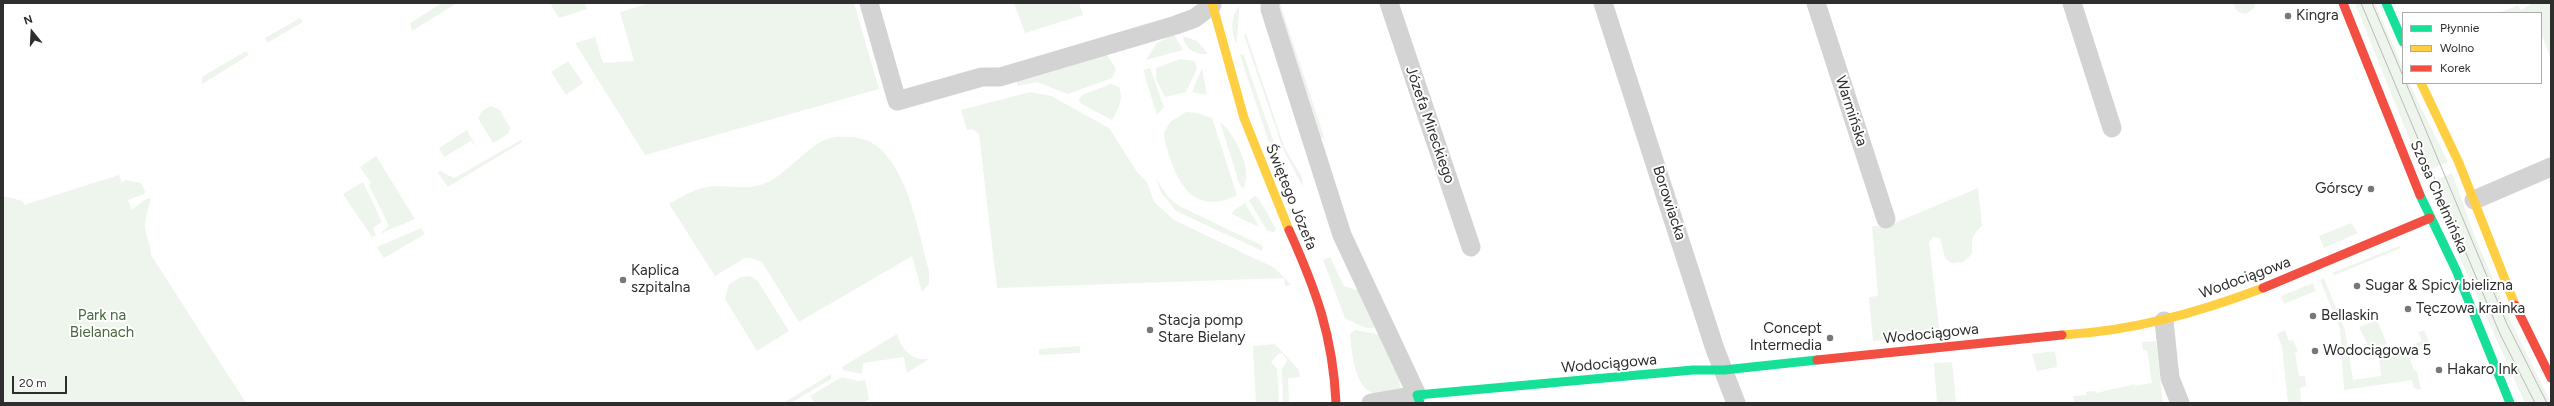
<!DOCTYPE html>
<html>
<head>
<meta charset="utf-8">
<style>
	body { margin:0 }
	#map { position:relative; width:2554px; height:406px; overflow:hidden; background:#fff; font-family:Figtree,sans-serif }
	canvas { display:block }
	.frame { position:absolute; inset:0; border:4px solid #2e2e2e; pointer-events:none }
	.legend { position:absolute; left:2402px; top:12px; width:140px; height:72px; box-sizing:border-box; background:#fff; border:1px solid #ababab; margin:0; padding:5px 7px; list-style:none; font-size:12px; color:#2e2e2e }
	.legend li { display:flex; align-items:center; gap:8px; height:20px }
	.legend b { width:20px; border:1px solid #ababab }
	.north { position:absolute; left:12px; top:12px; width:40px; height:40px; -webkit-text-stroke:3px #fff; paint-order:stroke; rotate:342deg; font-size:11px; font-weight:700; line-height:16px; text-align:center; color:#2e2e2e }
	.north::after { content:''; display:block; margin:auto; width:14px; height:18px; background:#2e2e2e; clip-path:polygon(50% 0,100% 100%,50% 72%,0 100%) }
	.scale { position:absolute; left:12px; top:376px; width:55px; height:18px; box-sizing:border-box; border:2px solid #2e2e2e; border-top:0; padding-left:5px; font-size:12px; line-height:14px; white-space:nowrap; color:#2e2e2e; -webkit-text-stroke:3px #fff; paint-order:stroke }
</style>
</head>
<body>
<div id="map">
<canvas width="2554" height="406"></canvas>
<div class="frame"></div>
<ul class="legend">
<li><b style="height:5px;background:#16e098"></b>Płynnie</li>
<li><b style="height:5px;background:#ffcf43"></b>Wolno</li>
<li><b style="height:5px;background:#f24e42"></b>Korek</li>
</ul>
<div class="north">N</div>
<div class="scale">20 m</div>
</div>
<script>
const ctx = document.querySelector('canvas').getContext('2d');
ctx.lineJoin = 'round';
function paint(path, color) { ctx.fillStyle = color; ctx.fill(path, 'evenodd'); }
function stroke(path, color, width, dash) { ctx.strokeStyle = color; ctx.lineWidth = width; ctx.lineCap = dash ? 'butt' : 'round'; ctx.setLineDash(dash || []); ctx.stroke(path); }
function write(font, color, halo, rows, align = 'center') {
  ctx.font = font + ' Figtree,sans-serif'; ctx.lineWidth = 4; ctx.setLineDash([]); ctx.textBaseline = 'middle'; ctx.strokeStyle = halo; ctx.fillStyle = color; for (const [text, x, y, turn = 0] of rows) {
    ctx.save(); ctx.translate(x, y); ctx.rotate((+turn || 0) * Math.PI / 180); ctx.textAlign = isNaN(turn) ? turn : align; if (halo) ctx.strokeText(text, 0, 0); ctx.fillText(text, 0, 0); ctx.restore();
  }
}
const green = new Path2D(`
	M442 3H457L412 31 410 23Z
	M550 3H585L587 9 559 18Z
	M650 3H854L879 89 645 155 575 43 595 37 603 63 634 61 620 12Z
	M1014 3H1079L1083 15 1025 33Z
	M1278 3H1280L1325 140 1321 137Z
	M2233 3H2254L2255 7 2246 14C2239 13 2236 11 2233 3Z
	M2355 3H2375L2403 68V83H2409L2448 162 2423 173Z
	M2533 3H2551V59L2541 33V13H2499L2518 5 2521 10Z
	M1239 6C1240 9 1237 42 1236 44 1231 30 1230 18 1239 6Z
	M300 18 303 22 267 43 265 38Z
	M1174 34 1183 50 1146 60 1157 43Z
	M1246 34 1285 149 1302 177 1303 187 1283 149 1244 35Z
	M1183 36 1197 41 1208 54C1196 56 1184 48 1183 36Z
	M246 51 249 55 202 84V77Z
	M1106 53 1116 69 1112 78 1068 94 1037 82 1017 86V79Z
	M1242 54 1244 56 1277 151 1268 140 1240 55Z
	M1180 59 1195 61 1197 69 1186 92 1165 97 1156 79V68Z
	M568 61 583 83 566 95 551 72Z
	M1150 68 1164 107 1157 115 1145 77 1144 70Z
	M1202 68 1207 95 1192 92Z
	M1111 84 1119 87C1124 99 1118 110 1112 120L1080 103 1079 100 1082 95Z
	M1030 92 1051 96 1109 128 1137 172 1147 182 1154 202 1174 220 1275 268 1291 285 1285 286 1284 278 997 288 979 134 973 129 967 130 961 110Z
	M491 106 500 110 510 128 508 134 493 143 478 118 482 111Z
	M1186 112 1197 113 1212 118 1237 195C1199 214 1181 191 1170 158 1168 150 1164 142 1164 133L1170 122Z
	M1220 122C1235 133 1254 172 1243 189L1239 183Z
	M467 130 477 148 471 141 444 157 439 148Z
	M854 137C860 139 869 140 874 144 909 169 918 232 929 271V284L922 292 912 256 799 322 762 262 751 258H745L715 276 669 204C684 195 699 186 717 186 734 186 752 190 768 182 789 172 810 143 830 138 837 136 846 137 854 137Z
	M521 140 522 142 448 187 438 173 440 171 454 178 458 176Z
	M376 156 415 219 379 234 389 226 369 185 371 183 360 167Z
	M2452 173 2475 237 2512 324 2551 403H2525L2427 184Z
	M119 175 122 183 125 180 141 183 145 191 144 194 128 200 132 210 144 200 151 198C149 207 145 218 145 227 146 238 151 245 151 255L246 403H3V196L23 201 24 205Z
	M1156 178 1168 197 1179 206 1263 246 1262 251 1176 211 1161 192Z
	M363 182 382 222 373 228 376 235 372 237 343 194Z
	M1978 188 1982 226C1971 234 1972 242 1972 254L1963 262 1951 263 1945 258 1940 238 1933 237 1929 242 1940 335 1873 341 1869 297 1878 296 1872 226 1890 225Z
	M1255 196 1259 199 1276 229 1274 232 1267 231 1249 200Z
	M1245 203 1259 227 1232 214 1233 211Z
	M2351 223 2358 233 2324 248 2319 236Z
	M421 228 425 234 384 258 377 247Z
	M2399 246 2401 248 2335 275 2332 273Z
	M1330 257 1344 286 1360 291 1376 327C1366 331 1354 322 1345 318L1323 260Z
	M750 276 757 280 789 331 757 351 725 299 729 284 741 277Z
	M2324 278 2345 330 2353 380 2381 376 2379 358 2380 359 2422 341 2418 332 2424 330 2429 342 2412 350 2414 357 2410 360 2414 370 2417 371 2421 390 2414 388 2412 380 2344 390 2340 329 2320 280Z
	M2313 283 2316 291 2284 304 2281 296Z
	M2377 320 2387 344 2370 349 2359 327Z
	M1355 330 1382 335 1399 372 1400 389C1393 390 1385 394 1379 394 1354 394 1352 351 1350 334Z
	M2285 330 2289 341 2293 340 2298 351 2295 353 2299 376H2305L2306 386 2300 388 2301 403H2288L2282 347 2277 334Z
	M897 334C903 351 910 360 929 359L907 373 904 357 863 363 862 374 843 370 842 367Z
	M2156 341 2163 403H2074L2073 396 2086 395V392L2095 391 2096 393 2135 384V386L2152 383 2147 350H2143L2142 342Z
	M1275 344 1299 370 1300 377 1288 378 1289 403H1283L1282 369 1287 360 1282 353 1277 355 1271 362 1277 369 1279 403H1256L1253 346Z
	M1080 346V353L1039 355V349Z
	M2055 351 2057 367 2037 371 2032 354Z
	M1952 362 1956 403H1937L1934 363Z
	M831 374V379L791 403H783Z
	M842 377 858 381 865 380 869 399 863 403H815L810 396Z`);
const street = new Path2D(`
	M869 3 897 101 982 77H1000L1176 25 1195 18 1212 5
	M1270 3V9L1342 235 1417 395 1371 403
	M1389 3 1471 247
	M1603 3 1715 349 1736 403
	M1816 3 1886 219
	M2072 3 2112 128
	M2474 200 2551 167
	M2164 321 2170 378 2180 403`);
const fast = new Path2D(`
	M2386 3 2403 42
	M2420 195 2456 270 2510 403
	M1420 403 1417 395 1693 370H1724L1817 360`);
const slow = new Path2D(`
	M1212 3 1244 118 1289 230
	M2421 83 2459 163 2515 305
	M2062 335C2132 331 2197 313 2263 288`);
const jam = new Path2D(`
	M2343 3 2420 195
	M1289 230C1316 290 1333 336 1336 403
	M2263 288 2430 218
	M2515 305 2551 378
	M1817 360 2062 335`);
const tram = new Path2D(`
	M2361 3 2500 334 2535 403
	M2372 3 2403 76
	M2406 83 2507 324 2547 403`);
const markers = [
	[2288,16,4,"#777"],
	[2371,189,4,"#777"],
	[623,280,4,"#777"],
	[2357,286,4,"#777"],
	[2408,309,4,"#777"],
	[2313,316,4,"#777"],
	[1150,330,4,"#777"],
	[1830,338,4,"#777"],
	[2315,351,4,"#777"],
	[2439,370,4,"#777"]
];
const poiNames = [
	["Kingra",2296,16],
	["Górscy",2363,189,"right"],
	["Kaplica",631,271],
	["szpitalna",631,288],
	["Sugar & Spicy bielizna",2365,286],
	["Tęczowa krainka",2416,309],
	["Bellaskin",2321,316],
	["Stacja pomp",1158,321],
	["Stare Bielany",1158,338],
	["Concept",1822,329,"right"],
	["Intermedia",1822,346,"right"],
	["Wodociągowa 5",2323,351],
	["Hakaro Ink",2447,370]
];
const streetNames = [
	["Warmińska",1851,111,72],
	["Józefa Mireckiego",1430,125,71],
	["Świętego Józefa",1291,197,68],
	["Szosa Chełmińska",2439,197,66],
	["Borowiacka",1669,203,72],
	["Wodociągowa",2245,278,-20],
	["Wodociągowa",1931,334,-6],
	["Wodociągowa",1609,364,-5]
];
const parkNames = [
	["Park na",102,316],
	["Bielanach",102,333]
];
paint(green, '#eef5ec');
stroke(street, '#d3d3d3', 19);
stroke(fast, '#16e098', 9);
stroke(slow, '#ffcf43', 9);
stroke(jam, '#f24e42', 9);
stroke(tram, '#bababa', 1);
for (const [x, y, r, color] of markers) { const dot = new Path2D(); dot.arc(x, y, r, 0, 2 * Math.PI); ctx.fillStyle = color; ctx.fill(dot); stroke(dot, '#fff', 1.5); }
write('15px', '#2e2e2e', '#fff', poiNames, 'left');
write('15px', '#2e2e2e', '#fff', streetNames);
write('15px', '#476a3c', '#fff', parkNames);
</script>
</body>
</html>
